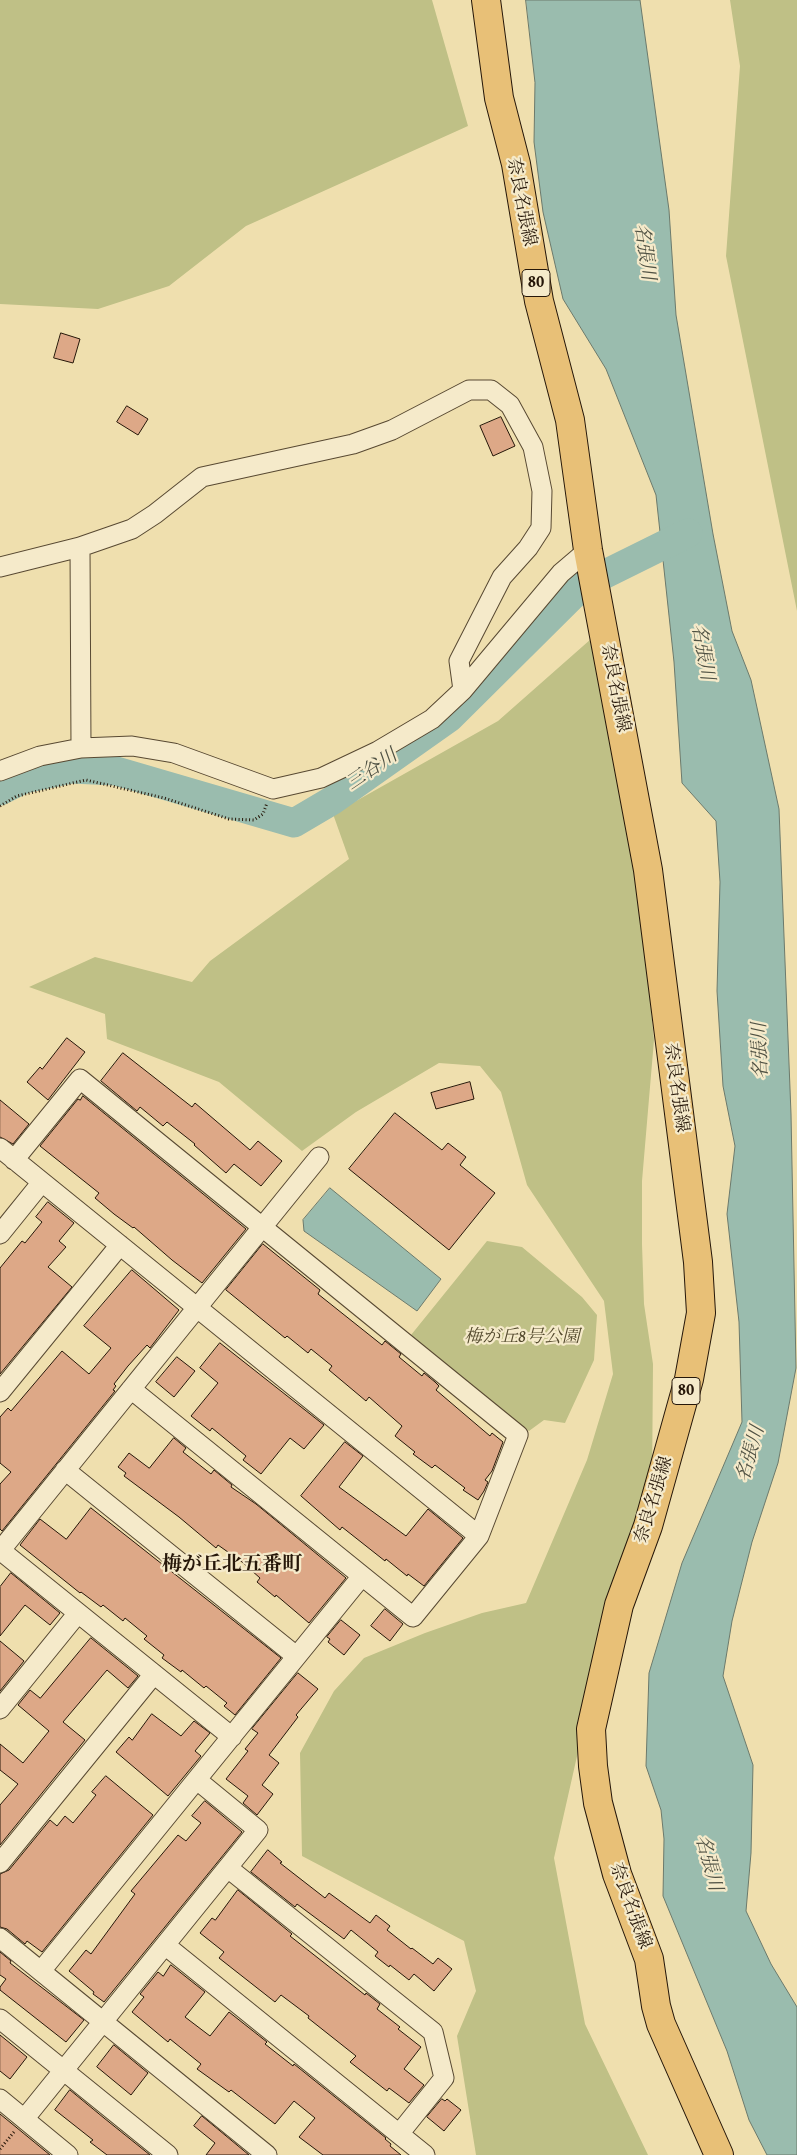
<!DOCTYPE html>
<html>
<head>
<meta charset="utf-8">
<style>
	body { margin:0 }
	canvas { display:block; background:#efdfae }
</style>
</head>
<body>
<canvas width="797" height="2155"></canvas>
<script>
const ctx = document.querySelector('canvas').getContext('2d');
ctx.lineJoin = 'round';
function paint(path, color) { ctx.fillStyle = color; ctx.fill(path, 'evenodd'); }
function stroke(path, color, width, dash) { ctx.strokeStyle = color; ctx.lineWidth = width; ctx.lineCap = dash ? 'butt' : 'round'; ctx.setLineDash(dash || []); ctx.stroke(path); }
function write(font, color, halo, rows, align = 'center') {
  ctx.font = font + ' "Gentium Book Plus","Noto Serif JP",serif'; ctx.lineWidth = 4.5; ctx.setLineDash([]); ctx.textBaseline = 'middle'; ctx.strokeStyle = halo; ctx.fillStyle = color; for (const [text, x, y, turn = 0] of rows) {
    ctx.save(); ctx.translate(x, y); ctx.rotate((+turn || 0) * Math.PI / 180); ctx.textAlign = isNaN(turn) ? turn : align; if (halo) ctx.strokeText(text, 0, 0); ctx.fillText(text, 0, 0); ctx.restore();
  }
}
const green = new Path2D(`
	M0 0H432L468 126 246 226 169 286 98 309 0 304Z
	M730 0H797V611L726 256 740 66Z
	M591 639 645 904 646 958 654 1040 642 1181V1244L644 1304 653 1364 652 1485 594 1681 554 1858 585 2024 648 2155H476L457 2036 476 1991 464 1941 302 1856 300 1753 334 1691 364 1658 425 1633 482 1613 526 1603 587 1460 613 1374 604 1301 527 1185 501 1092 480 1066 439 1063 356 1112 302 1151 219 1082 107 1039 105 1014 29 987 95 957 192 982 210 961 349 859 333 814 498 721Z
	M487 1241 522 1247 582 1297 597 1315 594 1360 565 1423 544 1420 529 1431 411 1335Z`);
const water = new Path2D(`
	M526 0H640L669 210 676 315 713 534 732 631 751 680 779 809 791 1114 796 1368 778 1463 752 1542 732 1621 723 1676 753 1765 751 1853 746 1911 771 1964 797 2007V2155H767L749 2120 727 2051 663 1896 664 1839 661 1810 646 1766 649 1673 682 1563 742 1422 739 1322 727 1214 735 1146 723 1086 717 991 720 882 716 821 682 783 674 662 656 495 606 369 563 299 543 212 534 142 535 83Z
	M330 1188 441 1279 417 1311 304 1231 303 1220Z`);
const river = new Path2D(`
	M0 791 24 779 71 769 116 771 294 823 333 800 449 718 583 585 688 533`);
const building = new Path2D(`
	M61 333 80 339 73 363 54 358Z
	M127 406 148 419 138 435 117 422Z
	M501 417 515 446 493 456 480 426Z
	M67 1038 85 1052 48 1100 27 1082 40 1067 42 1069Z
	M123 1053 192 1107 195 1103 250 1150 258 1141 282 1161 261 1186 234 1164 226 1173 194 1145 195 1144 167 1122 163 1126 140 1107 137 1111 101 1081Z
	M470 1082 474 1099 436 1109 431 1093Z
	M83 1096 246 1229 202 1283 172 1260 134 1227 133 1228 114 1214 95 1198 99 1193 40 1146 78 1099 80 1100Z
	M0 1100 29 1124 13 1144 0 1137Z
	M395 1113 442 1150 448 1143 466 1157 460 1165 495 1193 449 1250 349 1169Z
	M48 1202 74 1223 59 1241 66 1247 48 1267 72 1287 0 1374V1268L22 1241 25 1243 42 1222 36 1217Z
	M263 1244 320 1290 318 1294 382 1345 385 1341 401 1354 399 1357 422 1376 424 1373 435 1382 439 1386 436 1390 470 1419 490 1436 492 1433 503 1442 492 1471 485 1480 488 1482 484 1491 478 1500 463 1490 465 1488 435 1465 432 1468 413 1454 415 1452 395 1436 402 1426 369 1397 366 1401 329 1370 332 1366 311 1349 308 1353 287 1336 285 1338 226 1290Z
	M132 1270 179 1310 150 1348 147 1345 128 1366 114 1384 116 1386 113 1390 115 1391 2 1531 0 1529V1484L11 1472 0 1463V1417L8 1408 11 1411 62 1351 89 1374 111 1348 84 1326Z
	M220 1343 324 1425 304 1449 290 1438 261 1474 243 1460 246 1456 212 1428 210 1431 191 1416 218 1383 200 1368Z
	M177 1357 195 1371 174 1397 156 1382Z
	M174 1438 186 1448 183 1452 211 1474 214 1470 232 1485 231 1487 256 1504 346 1578 309 1623 276 1595 275 1597 257 1582 260 1578 242 1562 218 1545 216 1548 179 1517 124 1476 126 1473 118 1467 129 1453 149 1468Z
	M345 1442 363 1456 339 1487 406 1536 428 1509 463 1538 424 1586 408 1574 407 1576 386 1559 385 1561 342 1527 340 1530 301 1496Z
	M91 1508 281 1658 235 1715 224 1706 227 1703 206 1686 204 1688 182 1670 181 1672 162 1658 164 1655 144 1639 147 1636 125 1618 123 1621 103 1605 101 1607 81 1592 80 1593 20 1545 40 1519 66 1539Z
	M11 1573 60 1613 50 1625 25 1605 0 1636V1587Z
	M385 1609 403 1624 390 1641 371 1626Z
	M341 1620 360 1635 344 1655 328 1642 330 1639 327 1637Z
	M91 1638 138 1676 128 1688 107 1670 63 1722 85 1740 0 1845V1805L18 1784 0 1770V1744L23 1763 49 1731 18 1705 30 1690 40 1698Z
	M0 1641 24 1661 0 1691Z
	M298 1673 318 1689 296 1715 298 1717 269 1755 279 1763 262 1785 273 1794 257 1815 243 1803 248 1796 226 1779 248 1751 245 1749 258 1733 252 1729Z
	M152 1714 181 1736 194 1721 210 1733 195 1751 201 1756 168 1796 116 1752 129 1737 132 1740Z
	M106 1776 153 1815 42 1952 27 1941 25 1944 7 1929 0 1927V1874L9 1870 50 1820 57 1826 65 1816 73 1823 96 1795 92 1792Z
	M205 1801 242 1832 104 2002 93 1994 94 1992 69 1971 86 1950 91 1954 135 1894 131 1891 178 1835 186 1841 201 1823 192 1816Z
	M268 1850 282 1862 280 1863 325 1898 329 1893 370 1923 376 1915 390 1926 387 1930 411 1949 412 1948 433 1964 438 1958 452 1969 434 1991 414 1974 409 1980 390 1965 389 1967 375 1956 378 1952 351 1930 344 1939 297 1904 295 1907 251 1872Z
	M238 1890 281 1925 292 1934 290 1936 318 1958 365 1995 366 1993 380 2004 377 2009 400 2027 398 2029 421 2047 404 2069 424 2085 409 2103 389 2088 387 2091 350 2062 356 2056 308 2018 309 2016 281 1995 275 2002 219 1958 224 1952 200 1933 212 1918 215 1920Z
	M0 1952 11 1961 10 1963 84 2020 66 2042 0 1990V1987L6 1979 0 1975Z
	M171 1965 205 1992 185 2017 210 2036 229 2012 267 2042 265 2044 293 2066 294 2064 386 2138 385 2139 391 2144 390 2146 401 2155H323L299 2137 315 2118 294 2101 275 2124 231 2090 229 2092 197 2069 201 2064 170 2039 168 2042 132 2012 144 1997 140 1994 158 1972 163 1976Z
	M0 2035 27 2057 10 2079 0 2071Z
	M114 2045 148 2073 131 2095 97 2067Z
	M70 2090 104 2118 150 2155H107L90 2142 93 2140 55 2110Z
	M442 2099 445 2101 447 2099 461 2110 444 2131 427 2117Z
	M0 2114 50 2155H0Z
	M202 2116 249 2155H206L215 2143 194 2126Z`);
const path = new Path2D(`
	M0 806 17 796 86 780 164 798 229 819 254 820 263 814 267 803
	M0 2149 14 2132`);
const minor = new Path2D(`
	M80 547 81 748
	M0 567 80 547 132 529 155 514 202 477 353 444 392 430 469 390H491L510 405 533 447 542 491 541 528 528 548 502 577 459 661 463 690
	M0 771 40 756 81 748 132 746 174 753 273 789 321 778 378 751 432 719 463 690 561 573 588 550
	M0 1148 479 1536
	M14 1160 80 1079 518 1435 479 1536 413 1617 131 1389
	M0 1234 42 1182
	M0 1392 120 1245
	M65 1470 296 1656
	M0 1550 232 1737
	M0 1551 319 1157
	M0 1709 78 1613
	M0 1863 154 1674
	M228 1868 433 2032 444 2078 399 2134 425 2155
	M0 1938 267 2155
	M165 1945 399 2134
	M41 1971 362 1576
	M0 2019 168 2155
	M0 2099 68 2155
	M25 2118 258 1830 197 1780`);
const primary = new Path2D(`
	M486 0 499 98 516 164 539 301 570 420 588 550 648 870 698 1262 701 1313 689 1379 648 1526 619 1605 591 1729 593 1766 598 1803 617 1874 649 1959 656 2006 661 2024 719 2155`);
const shields = [
	[536,283,28],
	[686,1391,28]
];
const shieldNames = [
	["80",536,283],
	["80",686,1391]
];
const streetNames = [
	["奈良名張線",521,202,79],
	["奈良名張線",615,688,79],
	["奈良名張線",676,1088,82],
	["奈良名張線",654,1500,-73],
	["奈良名張線",630,1906,70]
];
const parkNames = [
	["梅が丘8号公園",522,1337]
];
const waterNames = [
	["名張川",644,252,82],
	["名張川",702,652,80],
	["三谷川",372,770,-34],
	["名張川",761,1051,-92],
	["名張川",751,1454,-74],
	["名張川",708,1863,75]
];
const quarterNames = [
	["梅が丘北五番町",232,1565]
];
paint(green, '#bfc086');
paint(water, '#9abcae');
stroke(water, '#6c7a6c', 1);
stroke(river, '#9abcae', 29);
paint(building, '#dda887');
stroke(building, '#261709', 1);
stroke(minor, '#584932', 21);
stroke(primary, '#261709', 30);
stroke(path, '#261709', 3, [1, 2.5]);
stroke(minor, '#f5eaca', 19);
stroke(primary, '#e8c077', 28);
for (const [x, y, w] of shields) { const box = new Path2D(); box.roundRect(x - w / 2, y - 13.5, w, 27, 4); ctx.fillStyle = '#f5eaca'; ctx.fill(box); stroke(box, '#261709', 1); }
write('bold 16px', '#261709', null, shieldNames);
write('18px', '#261709', '#f5eaca', streetNames);
write('italic 18px', '#544a2e', '#f5eaca', parkNames);
write('italic 19px', '#4f5143', '#f5eaca', waterNames);
write('bold 20px', '#261709', '#f5eaca', quarterNames);
</script>
</body>
</html>
